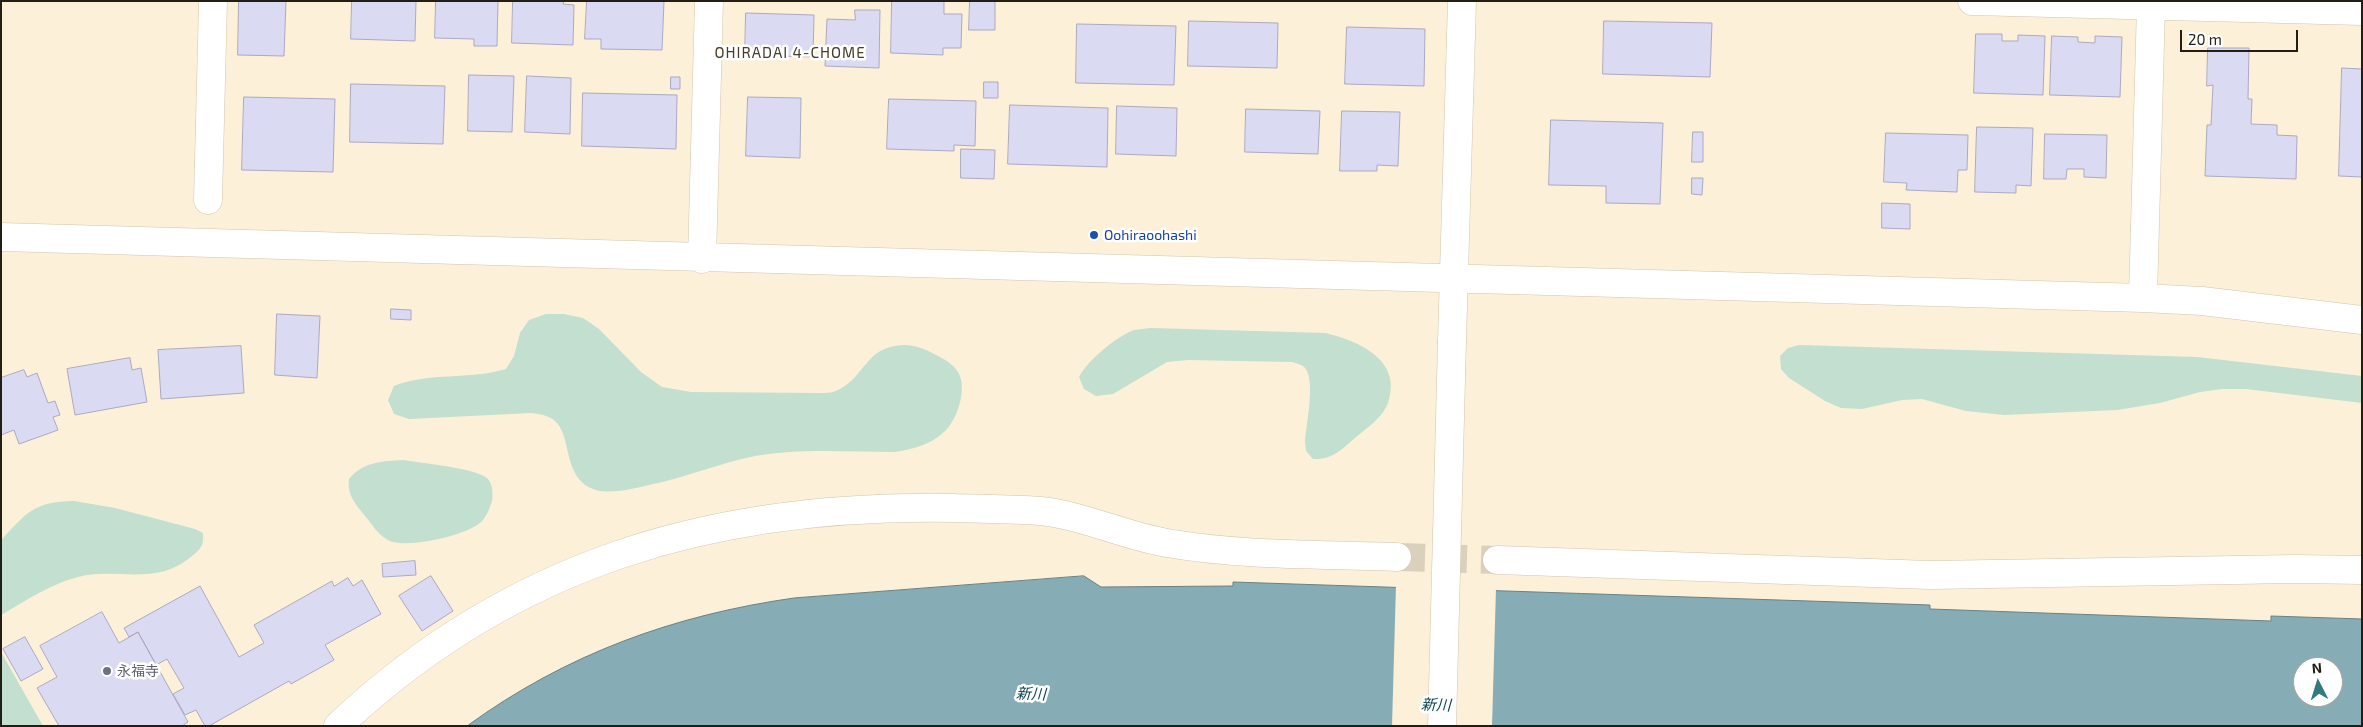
<!DOCTYPE html>
<html>
<head>
<meta charset="utf-8">
<style>
	body { margin:0 }
	#map { position:relative; width:2363px; height:727px; overflow:hidden; background:#fcf0d8; font-family:"Exo 2",sans-serif }
	canvas { display:block }
	.frame { position:absolute; inset:0; border:2px solid #221d15; pointer-events:none }
	.north { position:absolute; left:2293px; top:657px; width:50px; height:50px; box-sizing:border-box; background:#fff; border:1px solid #a7a5a1; border-radius:50%; rotate:355deg; font-size:14px; font-weight:700; line-height:20px; text-align:center; color:#221d15 }
	.north::after { content:''; display:block; margin:auto; width:18px; height:22px; background:#317a7f; clip-path:polygon(50% 0,100% 100%,50% 72%,0 100%) }
	.scale { position:absolute; left:2180px; top:30px; width:118px; height:22px; box-sizing:border-box; border:2px solid #221d15; border-top:0; padding-left:6px; font-size:15px; line-height:18px; white-space:nowrap; color:#221d15; -webkit-text-stroke:4px #fff; paint-order:stroke }
</style>
</head>
<body>
<div id="map">
<canvas width="2363" height="727"></canvas>
<div class="frame"></div>
<div class="north">N</div>
<div class="scale">20 m</div>
</div>
<script>
const ctx = document.querySelector('canvas').getContext('2d');
ctx.lineJoin = 'round';
function paint(path, color) { ctx.fillStyle = color; ctx.fill(path, 'evenodd'); }
function stroke(path, color, width, dash) { ctx.strokeStyle = color; ctx.lineWidth = width; ctx.lineCap = dash ? 'butt' : 'round'; ctx.setLineDash(dash || []); ctx.stroke(path); }
function write(font, color, halo, rows, align = 'center') {
  ctx.font = font + ' "Exo 2","Noto Sans JP",sans-serif'; ctx.lineWidth = 5; ctx.setLineDash([]); ctx.textBaseline = 'middle'; ctx.strokeStyle = halo; ctx.fillStyle = color; for (const [text, x, y, turn = 0] of rows) {
    ctx.save(); ctx.translate(x, y); ctx.rotate((+turn || 0) * Math.PI / 180); ctx.textAlign = isNaN(turn) ? turn : align; if (halo) ctx.strokeText(text, 0, 0); ctx.fillText(text, 0, 0); ctx.restore();
  }
}
const green = new Path2D(`
	M546 314H564L583 318 599 329 641 372 662 387 691 392 820 393C825 393 833 393 838 390 867 376 864 346 905 345 914 345 926 349 934 354 944 359 952 363 958 372 968 388 957 421 944 432 930 445 913 449 895 452 849 452 800 448 755 456 719 463 685 478 649 485 632 489 609 495 593 489 558 475 576 425 546 416 542 414 536 414 531 413L409 419 394 414 388 400 394 386C429 372 470 380 506 369L514 356 520 333 529 320Z
	M1151 328 1325 333C1359 341 1403 360 1388 403 1383 417 1367 428 1356 437 1342 449 1333 460 1313 459L1306 451 1305 442C1306 425 1317 376 1303 366 1300 364 1295 363 1292 362L1188 360 1167 362 1113 394 1096 396 1084 389 1079 377C1087 361 1117 336 1134 330 1139 329 1145 329 1151 328Z
	M1799 345 2197 357 2362 376V403L2246 389H2222L2200 392 2160 403 2117 410 2004 415 1966 411 1922 399 1902 400 1862 409 1841 408 1825 401 1789 378 1781 369 1780 356 1788 348Z
	M403 460C420 463 478 468 488 479 493 485 493 494 492 501 490 507 487 516 482 521 470 535 404 550 388 540 378 535 372 524 365 516 355 503 347 495 349 479 363 462 382 461 403 460Z
	M74 501 115 508 195 529 203 533C204 545 201 549 192 556 156 587 119 567 78 577 50 584 25 601 1 615V540C28 512 33 502 74 501Z
	M1 652 43 726H1Z`);
const water = new Path2D(`
	M1084 576 1101 587 1233 586V582L1930 605V609L2271 621V616L2362 619V726H467C566 654 674 615 794 598ZM2303 667H2333V697H2303Z`);
const pier = new Path2D(`
	M1396 585 1496 588 1492 726H1392Z`);
const building = new Path2D(`
	M239 1H286L284 56 238 55Z
	M352 1H416L415 41 351 39Z
	M436 1H498L497 46H474V39L435 38Z
	M513 1H564L563 4 574 5 573 45 512 43Z
	M587 1H664L662 50 601 49V39H585Z
	M892 1H944V14H962L961 48H943V55L891 53Z
	M970 1H995V30H969Z
	M855 10H880L879 68 825 66 827 19 855 20Z
	M746 13 814 15 813 57 745 55Z
	M1189 21 1278 23 1277 68 1188 66Z
	M1604 21 1712 23 1710 77 1603 74Z
	M1077 24 1176 26 1174 85 1076 83Z
	M1347 27 1425 29 1424 86 1345 84Z
	M1976 34H2002V41H2018V35L2045 36 2043 95 1974 93Z
	M2052 36 2078 37V42L2095 43V36L2122 37 2120 97 2050 95Z
	M2208 48H2249L2248 99H2252L2251 124 2277 125V135L2297 136 2296 179 2205 176 2207 125H2211L2213 85 2207 86Z
	M2342 68 2362 69V177L2339 176Z
	M469 75 514 76 512 132 468 131Z
	M527 76 571 78 570 134 525 132Z
	M671 77H680V89H671Z
	M984 82H998V98H984Z
	M351 84 445 86 443 144 350 142Z
	M583 93 677 95 676 149 582 146Z
	M244 97 335 99 333 172 242 170Z
	M748 97 801 98 800 158 746 156Z
	M889 99 976 101 975 146 954 145V151L887 149Z
	M1010 105 1108 108 1107 167 1008 164Z
	M1117 106 1177 108 1176 156 1116 154Z
	M1246 109 1320 111 1318 154 1245 152Z
	M1342 111 1400 112 1398 166 1377 165V171H1340Z
	M1551 120 1663 123 1660 204 1606 203V186L1549 185Z
	M1977 127 2033 128 2031 186 2016 185V193L1975 192Z
	M1693 132H1703V162H1692Z
	M1886 133 1968 135 1967 170H1958L1957 192 1906 190 1907 183 1884 182Z
	M2045 134 2107 135 2106 178 2084 177V169H2067L2066 179H2044Z
	M961 149 995 150 994 179 961 178Z
	M1692 178H1703L1702 195 1692 194Z
	M1882 203 1910 204V229L1882 228Z
	M391 309 411 310V320L391 319Z
	M277 314 320 316 317 378 275 375Z
	M241 346 244 393 161 399 158 350Z
	M130 358 132 370 141 368 147 402 75 415 67 369Z
	M24 370 27 377 37 373 48 403 55 401 60 415 53 417 58 430 19 444 14 430 1 435V378Z
	M415 561 416 575 383 577 382 564Z
	M431 576 453 611 422 631 399 596Z
	M348 578 353 586 362 580 381 614 325 645 334 660 291 684 289 681 209 726H205L196 710 185 715 173 694 184 688 167 659 156 665 138 632 129 637 124 628 200 586 239 657 264 643 254 625 332 581 334 586Z
	M102 612 119 643 138 632 188 722 182 726H59L37 688 57 677 40 646Z
	M25 637 43 669 21 681 3 649Z`);
const minorTunnel = new Path2D(`
	M1397 557 1497 560`);
const minor = new Path2D(`
	M1972 1 2362 11
	M208 200 213 1
	M1 237 2143 298 2202 301 2362 320
	M702 259 709 1
	M2143 298 2151 6
	M1452 341 1462 1
	M1497 560 1930 575 2296 569 2362 570
	M338 726C513 561 716 504 952 508 982 509 1012 509 1041 511 1082 515 1125 536 1167 543 1242 556 1320 554 1397 557`);
const minorBridge = new Path2D(`
	M1442 726 1452 341`);
const markers = [
	[1094,235,5,"#1a4fb4"],
	[107,671,5,"#6b7280"]
];
const transitNames = [
	["Oohiraoohashi",1104,235]
];
const worshipNames = [
	["永福寺",117,671]
];
const neighbourhoodNames = [
	["OHIRADAI 4-CHOME",790,53]
];
const waterNames = [
	["新川",1031,694,2],
	["新川",1436,705,2]
];
paint(green, '#c3dfcf');
paint(water, '#86acb6');
stroke(water, '#688186', 1);
paint(pier, '#fcf0d8');
paint(building, '#dbdaf3');
stroke(building, '#aba9c1', 1);
stroke(minorTunnel, '#dbd0bb', 28, [28, 14]);
stroke(minor, '#d0c5ad', 29);
stroke(minor, '#fff', 28);
stroke(minorBridge, '#d0c5ad', 29, []);
stroke(minorBridge, '#fff', 28);
for (const [x, y, r, color] of markers) { const dot = new Path2D(); dot.arc(x, y, r, 0, 2 * Math.PI); ctx.fillStyle = color; ctx.fill(dot); stroke(dot, '#fff', 2); }
write('14px', '#164399', '#fff', transitNames, 'left');
write('14px', '#5b616d', '#fff', worshipNames, 'left');
ctx.letterSpacing = '1px';
write('15px', '#463c28', '#fff', neighbourhoodNames);
ctx.letterSpacing = '0px';
write('italic 15px', '#094550', '#fff', waterNames);
</script>
</body>
</html>
